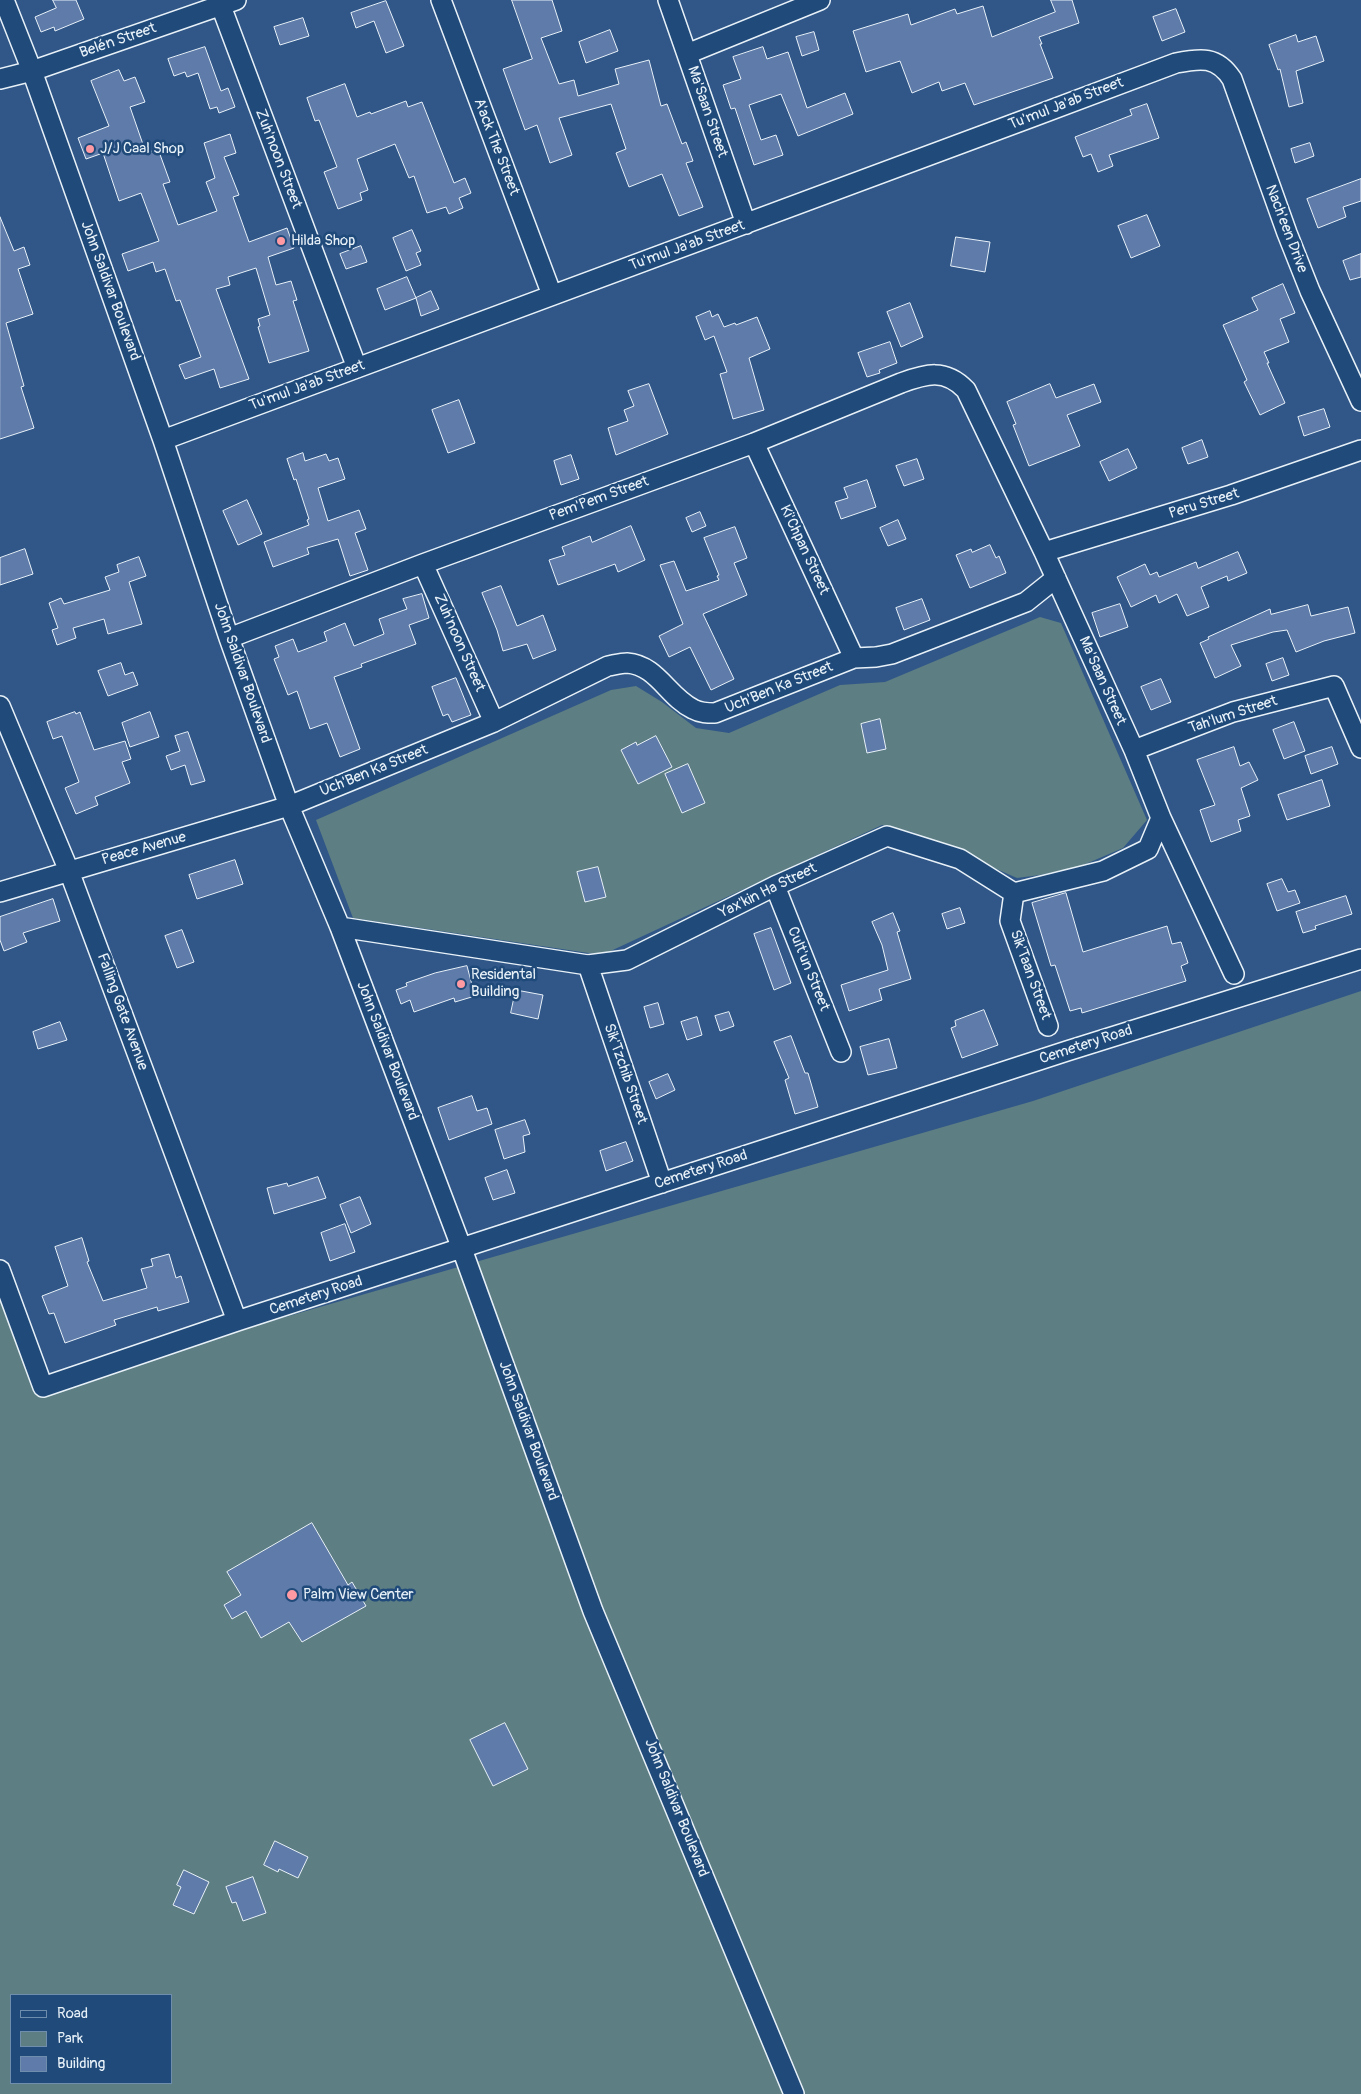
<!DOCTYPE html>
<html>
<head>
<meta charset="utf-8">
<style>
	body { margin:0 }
	#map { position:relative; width:1361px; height:2094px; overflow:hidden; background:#305788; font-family:Pangolin,sans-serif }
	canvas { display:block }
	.legend { position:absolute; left:10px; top:1994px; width:162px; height:90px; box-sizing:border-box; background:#1f4a7a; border:1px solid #6f8dac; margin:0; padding:6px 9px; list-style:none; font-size:15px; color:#e8f1f8 }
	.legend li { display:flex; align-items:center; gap:10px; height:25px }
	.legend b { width:25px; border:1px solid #6f8dac }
</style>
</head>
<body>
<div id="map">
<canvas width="1361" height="2094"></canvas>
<ul class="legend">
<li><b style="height:6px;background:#1f4a7a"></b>Road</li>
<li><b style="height:14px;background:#5d7e83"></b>Park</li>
<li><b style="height:14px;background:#5f7baa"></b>Building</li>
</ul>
</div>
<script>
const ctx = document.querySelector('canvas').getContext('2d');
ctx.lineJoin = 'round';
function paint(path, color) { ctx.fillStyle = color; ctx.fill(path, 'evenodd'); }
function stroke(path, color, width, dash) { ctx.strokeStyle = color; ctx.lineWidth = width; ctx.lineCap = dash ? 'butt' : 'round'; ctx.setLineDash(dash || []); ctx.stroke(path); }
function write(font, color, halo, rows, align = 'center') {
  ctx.font = font + ' Pangolin,sans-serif'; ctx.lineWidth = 5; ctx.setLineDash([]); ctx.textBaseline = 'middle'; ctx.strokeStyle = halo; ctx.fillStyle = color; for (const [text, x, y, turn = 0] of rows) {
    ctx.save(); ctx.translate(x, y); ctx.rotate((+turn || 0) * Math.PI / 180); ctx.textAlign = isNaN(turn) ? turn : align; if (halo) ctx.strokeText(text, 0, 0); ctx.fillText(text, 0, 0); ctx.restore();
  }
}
const green = new Path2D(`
	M1040 617 1061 623 1147 820 1123 848 1081 866 1040 875 1017 878 912 832 882 825 602 955 353 918 316 820 611 690 636 686 662 702 696 728 729 733 840 685 885 682Z
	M1361 991V2094H0V1293L43 1387 1033 1101ZM11 1995H171V2083H11Z`);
const building = new Path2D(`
	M53 0H76L84 19 55 31 54 27 41 32 35 17 56 8Z
	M512 0H552L562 31 541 38 559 84 574 80 578 96 619 84 615 69 649 60 661 106 667 104 682 144 686 142 693 161 686 163 703 207 679 216 662 174 629 187 616 153 626 149 611 104 559 118 572 155 550 163 537 125 525 130 503 69 532 59Z
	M1051 0H1072L1079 23 1039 37 1042 44H1040L1053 78 974 105 965 83 942 91 939 82 912 93 900 61 866 72 853 31 908 14 911 25 955 9 957 14 983 6 992 37 1055 12Z
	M386 1 404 46 386 53 374 21 356 28 351 13Z
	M1176 9 1185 32 1162 41 1153 17Z
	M303 18 309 36 280 45 274 27Z
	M610 30 618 51 586 63 579 42Z
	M814 32 819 50 802 56 796 37Z
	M1296 35 1298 42 1316 36 1324 61 1296 71 1303 103 1289 107 1280 69 1278 70 1269 45Z
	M205 47 221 91 228 88 235 107 219 113 217 107 210 109 198 73 187 77 185 72 174 76 168 59Z
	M763 47 767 59 788 52 807 108 845 93 853 114 798 136 781 94 749 105 761 140 776 135 783 155 754 165 735 108 731 109 723 85 741 79 733 57Z
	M119 70 124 81 135 77 145 102 130 107 146 153 158 149 170 182 163 184 178 225 217 211 206 182 215 178 204 143 230 134 236 153 224 157 239 195 233 197 249 242 287 228 294 248 268 257 276 285 291 281 297 300 293 301 309 351 269 363 258 327 260 326 258 319 270 315 256 268 228 277 230 285 216 289 249 379 220 388 214 369 185 379 179 365 201 357 180 300 176 301 165 269 156 272 153 262 128 271 122 254 159 241 141 193 119 201 103 153 86 159 78 138 109 126 91 81Z
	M345 84 357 117 370 112 371 114 406 101 408 107 422 102 454 183 465 178 471 193 459 198 463 208 449 214 446 207 427 213 414 176 409 178 395 144 357 159 368 190 360 193 362 200 338 209 324 172 337 167 319 120 315 121 307 98Z
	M1147 104 1159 138 1109 155 1113 166 1098 172 1091 154 1083 157 1075 137 1132 115 1130 110Z
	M1310 143 1314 156 1295 163 1291 149Z
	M1361 179V201L1343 207 1346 217 1318 228 1307 199Z
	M1147 215 1160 246 1131 258 1118 226Z
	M0 217 14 251 24 247 30 265 18 269 33 314 6 323 24 386 21 387 34 428 0 439Z
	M412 230 421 251 416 253 421 265 406 271 393 238Z
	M956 237 990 242 985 272 951 266Z
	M361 246 367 262 346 269 340 254Z
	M1361 254V277L1350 280 1343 261Z
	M407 277 416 298 385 310 377 289Z
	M1283 284 1295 313 1280 319 1289 342 1264 352 1269 363H1267L1285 403 1260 415 1244 382 1247 380 1223 325 1258 310 1252 298Z
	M431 291 439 309 421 316 416 298Z
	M910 303 923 337 901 347 887 312Z
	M710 311 712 317 718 314 724 327 735 323 736 325 757 317 770 349 749 358 764 410 733 419 720 374 727 372 714 336 705 340 696 317Z
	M890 342 897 363 879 370 880 373 867 377 858 353Z
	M649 384 668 434 616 455 608 428 628 421 624 410 634 406 628 391Z
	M1050 384 1056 398 1094 384 1101 402 1067 415 1080 446 1029 466 1013 425 1016 424 1007 402Z
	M459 400 475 443 448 453 432 410Z
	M1324 409 1330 427 1304 436 1298 417Z
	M1202 440 1208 457 1188 464 1182 448Z
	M1128 449 1137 468 1109 481 1100 462Z
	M303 453 305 461 326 454 329 461 338 458 345 479 318 488 328 521 359 510 366 529 355 533 368 570 350 576 338 539 307 548 309 554 273 567 264 542 309 525 307 520 309 519 296 479 294 480 287 459Z
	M571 455 579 479 561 485 554 461Z
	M917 459 924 479 904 486 896 466Z
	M867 480 876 507 841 519 835 502 848 498 844 488Z
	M247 500 262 534 238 545 223 511Z
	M700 512 706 526 692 532 686 518Z
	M898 520 906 539 888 546 880 528Z
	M631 526 645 560 618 572 615 564 558 585 549 560 565 555 562 547 590 536 592 542Z
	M735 527 747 558 734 563 747 595 703 614 734 679 711 690 690 647 669 657 659 636 683 624 660 565 674 561 686 591 719 580 717 576 719 575 704 538Z
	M990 545 996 558 999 556 1006 573 970 588 956 555 971 549 972 552Z
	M25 549 33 574 0 585V558Z
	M1238 552 1247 573 1228 581 1227 576 1201 587 1209 607 1187 616 1177 594 1159 603 1156 595 1131 607 1117 577 1145 564 1150 575 1157 572 1159 577 1196 562 1198 568Z
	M139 557 146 576 129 582 142 624 108 634 104 619 73 628 76 638 57 645 52 630 58 628 49 603 61 598 64 604 110 590 105 577 119 572 117 565Z
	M501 586 517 626 543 615 556 650 533 659 527 644 503 651 497 630 482 593Z
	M422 594 429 618 409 625 416 644 361 664 362 667 334 677 360 749 340 757 327 723 310 729 297 691 288 695 274 659 279 657 275 646 293 639 298 652 327 641 324 632 345 623 354 646 384 634 379 619 407 609 403 599Z
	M922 599 930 620 904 630 896 608Z
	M1120 604 1128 627 1100 637 1092 613Z
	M1308 605 1311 616 1348 607 1355 633 1324 641 1296 652 1287 630 1273 632 1231 645 1241 666 1215 678 1200 643 1209 639 1208 637 1270 609 1271 614Z
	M1283 658 1289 675 1272 681 1266 664Z
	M121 663 125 675 133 672 138 685 108 696 98 671Z
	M456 678 471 715 452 722 448 714 443 716 432 687Z
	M1161 679 1171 702 1151 710 1141 687Z
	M75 712 76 714 80 712 94 750 125 741 131 759 122 762 130 783 95 797 98 805 76 814 65 788 79 782 62 736 53 739 47 722Z
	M150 712 159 737 130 747 122 723Z
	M880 719 886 749 867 753 861 724Z
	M1294 722 1305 751 1284 759 1273 730Z
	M188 732 205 781 191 785 185 765 171 770 166 756 180 751 175 736Z
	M656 736 672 767 638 784 621 750 636 742 637 745Z
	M1234 747 1240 766 1249 762 1258 780 1241 788 1250 816 1238 820 1241 831 1211 842 1200 810 1215 805 1197 760Z
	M1332 747 1338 764 1311 774 1305 756Z
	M688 764 705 803 682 813 665 774Z
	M1322 780 1330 806 1287 820 1278 795Z
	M235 860 243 884 197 899 189 875Z
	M598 867 606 897 585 902 577 872Z
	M1282 879 1288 892 1295 890 1300 903 1277 911 1267 884Z
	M1066 893 1083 952 1167 926 1172 944 1181 942 1188 963 1181 966 1186 981 1082 1013 1081 1008 1070 1011 1055 965 1051 966 1032 903Z
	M1346 896 1352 914 1315 926 1316 929 1303 933 1296 912Z
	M53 899 60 921 23 933 27 942 4 951 0 940V917Z
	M960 908 965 923 947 929 942 914Z
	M893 913 900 931 897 932 911 979 879 989 882 1000 849 1011 841 985 888 970 882 945 872 922Z
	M771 928 791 983 774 990 754 934Z
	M182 930 194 962 177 968 165 936Z
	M467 966 475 996 455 1002 454 998 414 1012 410 1000 401 1004 396 990 407 986 406 983 435 973Z
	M516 990 543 995 538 1019 511 1013Z
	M658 1003 664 1024 650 1028 644 1007Z
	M984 1010 998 1045 962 1058 951 1028 956 1026 955 1021Z
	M729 1012 734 1026 720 1031 715 1016Z
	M697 1017 702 1035 687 1040 681 1022Z
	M60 1022 67 1040 38 1049 33 1032Z
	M791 1036 805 1073H808L818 1107 795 1114 785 1080 789 1078 774 1042Z
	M889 1039 897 1068 868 1075 860 1047Z
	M668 1074 675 1090 656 1099 649 1082Z
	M472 1096 477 1111 487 1108 492 1124 449 1140 438 1108Z
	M525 1120 530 1134 523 1136 525 1152 504 1159 495 1130Z
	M626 1142 633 1161 606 1171 600 1151Z
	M507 1170 515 1193 493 1200 485 1178Z
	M318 1177 326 1198 274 1214 267 1188 287 1183 288 1186Z
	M360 1197 371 1224 351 1233 340 1205Z
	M345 1224 355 1252 330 1261 321 1233Z
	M82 1238 89 1261 87 1262 103 1301 147 1288 141 1269 153 1266 151 1259 169 1254 176 1278 181 1276 189 1302 158 1311 157 1307 114 1320 116 1325 65 1343 54 1313 49 1314 42 1296 68 1286 55 1247Z
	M312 1523 348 1585 352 1582 366 1606 302 1642 289 1622 261 1638 246 1611 232 1619 224 1605 241 1595 227 1572Z
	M505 1723 528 1769 493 1786 470 1740Z
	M275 1841 308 1857 298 1878 279 1869 278 1872 264 1865Z
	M184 1870 209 1882 194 1914 173 1905 181 1887 177 1885Z
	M253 1877 266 1913 243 1921 236 1902 232 1903 226 1887Z`);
const street = new Path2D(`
	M4 0 32 71 163 440 229 638 289 806 340 927 462 1249 593 1611 794 2094
	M441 0 552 295
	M668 0 746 224
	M221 6 357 368
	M687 54 820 0
	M0 79 32 71 236 0
	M163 440C501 314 839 190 1176 63 1201 58 1217 56 1232 79L1287 233 1310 291 1361 401
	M754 443 854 658
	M1044 552 1231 495 1361 450
	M423 564 494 722
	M229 638 423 564 754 443 901 383C926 374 945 368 966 390L1044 552 1134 750 1161 818 1234 974
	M0 706 69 871 237 1321
	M1134 750 1233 712 1334 686 1361 748
	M775 886 841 1052
	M0 892 289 806 494 722 608 666C614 665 621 663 627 663 657 665 668 697 693 709 700 713 708 713 715 713L854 658 876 657 892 654 1026 602 1056 578
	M1014 893 1010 921 1048 1026
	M340 927 588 965 627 960 775 886 887 836 960 859 1014 893 1103 871 1148 849 1161 818
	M588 965 662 1183
	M0 1270 43 1387 237 1321 1067 1051 1361 959`);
const markers = [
	[90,149,5,"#ff9aa2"],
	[281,241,5,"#ff9aa2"],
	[461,984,5,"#ff9aa2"],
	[292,1595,6,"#ff9aa2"]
];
const streetNames = [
	["Belén Street",118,41,-19],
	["Tu'mul Ja'ab Street",1066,104,-21],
	["Ma'Saan Street",707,112,71],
	["A'ack The Street",496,147,69],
	["Zuh'noon Street",278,159,69],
	["Nach'een Drive",1286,229,69],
	["Tu'mul Ja'ab Street",687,246,-20],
	["John Saldivar Boulevard",110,291,70],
	["Tu'mul Ja'ab Street",307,386,-20],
	["Pem'Pem Street",599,499,-20],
	["Peru Street",1204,504,-17],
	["Ki'Chpan Street",804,550,65],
	["Zuh'noon Street",459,643,66],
	["John Saldivar Boulevard",242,673,71],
	["Ma'Saan Street",1102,681,66],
	["Uch'Ben Ka Street",779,688,-22],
	["Tah'lum Street",1233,715,-18],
	["Uch'Ben Ka Street",374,771,-22],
	["Peace Avenue",144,849,-16],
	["Yax'kin Ha Street",768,891,-26],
	["Cult'un Street",808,969,68],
	["Sik'Taan Street",1030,975,70],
	["Falling Gate Avenue",122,1012,70],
	["Cemetery Road",1086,1045,-18],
	["John Saldivar Boulevard",387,1051,69],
	["Sik'Tzchib Street",625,1074,71],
	["Cemetery Road",701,1170,-18],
	["Cemetery Road",316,1296,-18],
	["John Saldivar Boulevard",528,1431,70],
	["John Saldivar Boulevard",676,1808,68]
];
const poiNames = [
	["J/J Caal Shop",100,149],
	["Hilda Shop",291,241],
	["Residental",471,975],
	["Building",471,992],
	["Palm View Center",303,1595]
];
paint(green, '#5d7e83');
paint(building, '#5f7baa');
stroke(building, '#e8f1f8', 1);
stroke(street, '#e8f1f8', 22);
stroke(street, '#1f4a7a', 19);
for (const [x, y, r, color] of markers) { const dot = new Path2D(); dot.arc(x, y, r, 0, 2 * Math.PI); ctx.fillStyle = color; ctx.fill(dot); stroke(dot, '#1f4a7a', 2); }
write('15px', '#e8f1f8', '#1f4a7a', streetNames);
write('15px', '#e8f1f8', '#1f4a7a', poiNames, 'left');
</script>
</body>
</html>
